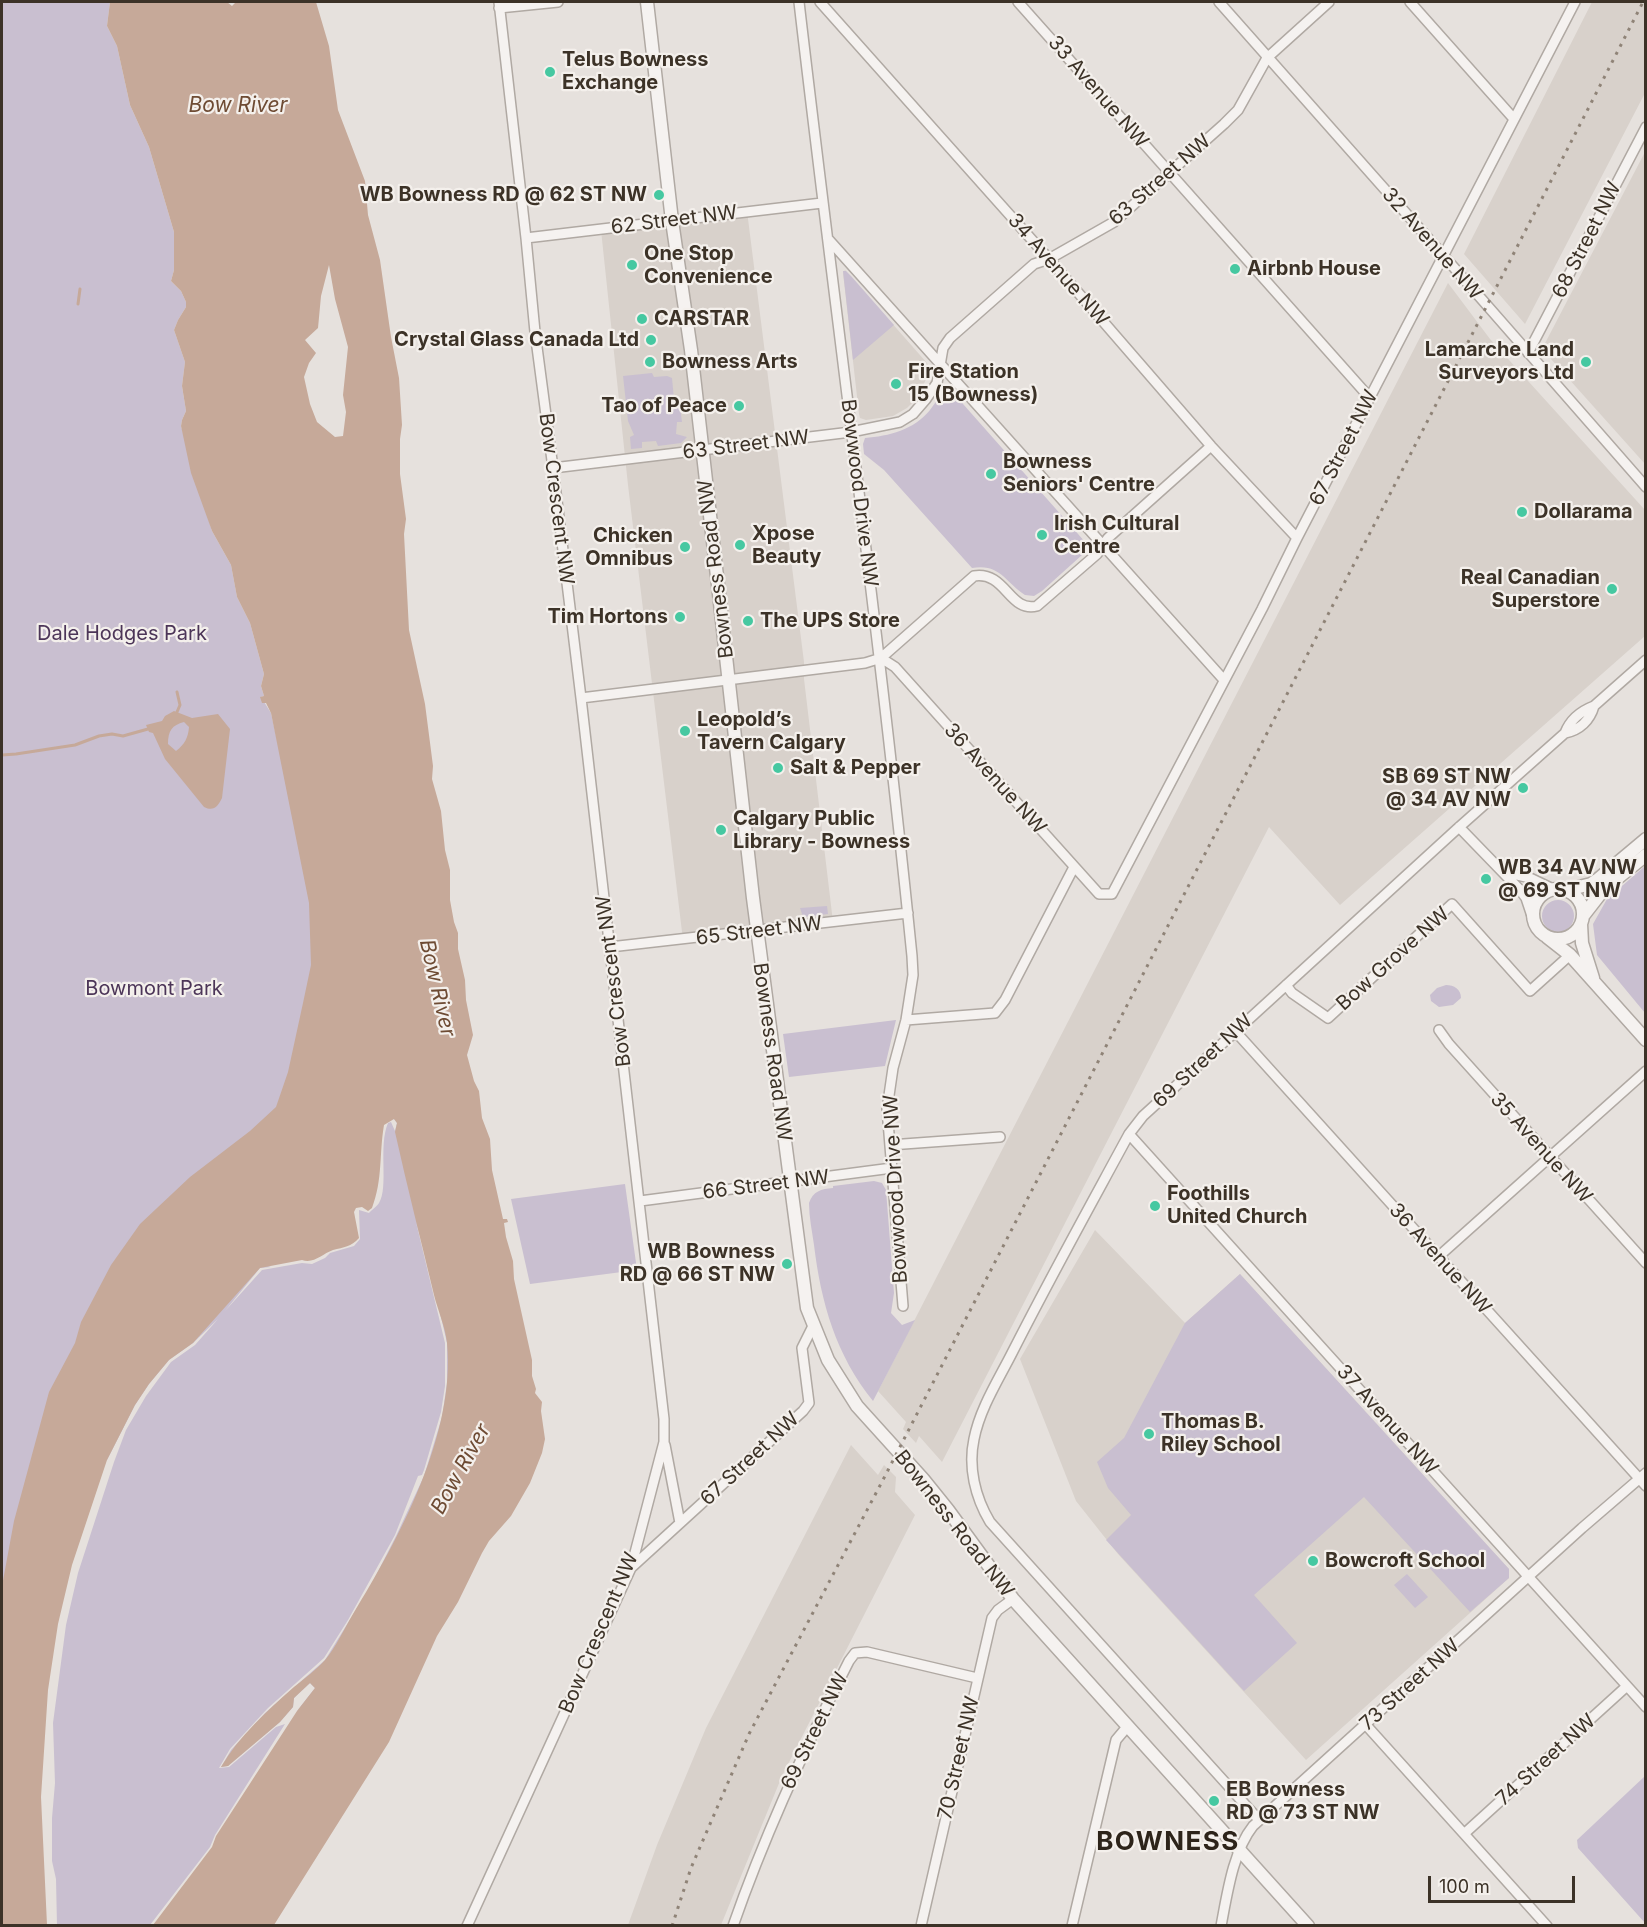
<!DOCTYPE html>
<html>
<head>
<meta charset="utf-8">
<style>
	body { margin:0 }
	#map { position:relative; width:1647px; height:1927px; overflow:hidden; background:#e6e1dd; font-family:Inter,sans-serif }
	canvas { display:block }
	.frame { position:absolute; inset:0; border:3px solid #3c3227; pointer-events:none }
	.scale { position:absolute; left:1428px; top:1876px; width:147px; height:27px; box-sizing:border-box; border:3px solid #3c3227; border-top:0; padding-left:8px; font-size:18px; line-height:21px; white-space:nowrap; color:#3c3227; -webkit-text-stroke:4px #f4f0ec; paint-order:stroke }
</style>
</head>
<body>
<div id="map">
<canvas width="1647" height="1927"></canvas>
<div class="frame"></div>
<div class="scale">100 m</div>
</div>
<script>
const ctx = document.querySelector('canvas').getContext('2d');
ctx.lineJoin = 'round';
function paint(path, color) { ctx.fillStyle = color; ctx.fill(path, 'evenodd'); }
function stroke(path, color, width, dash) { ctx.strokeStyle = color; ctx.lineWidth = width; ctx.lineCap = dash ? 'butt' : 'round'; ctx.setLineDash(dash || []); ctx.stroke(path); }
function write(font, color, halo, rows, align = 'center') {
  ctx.font = font + ' Inter,sans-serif'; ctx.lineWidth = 4.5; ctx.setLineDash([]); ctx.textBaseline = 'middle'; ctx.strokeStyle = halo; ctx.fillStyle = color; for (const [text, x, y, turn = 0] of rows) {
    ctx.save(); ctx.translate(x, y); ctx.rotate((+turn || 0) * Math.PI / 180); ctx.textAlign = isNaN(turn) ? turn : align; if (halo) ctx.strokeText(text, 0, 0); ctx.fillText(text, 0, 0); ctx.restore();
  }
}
const built = new Path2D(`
	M1592 2H1645V93L1525 324 1464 254Z
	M1645 152 1646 464H1645L1542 349Z
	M747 211 804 662V679L833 922 683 940 628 485 601 230Z
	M845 270 927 363 930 369 919 396 907 408 893 416 866 420 860 418 859 414 843 273Z
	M1448 283 1490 339 1645 510V636L1340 905 1269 827 942 1462 919 1436 916 1443 903 1429 906 1422 878 1391Z
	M1095 1230 1185 1323 1240 1274 1509 1569V1578L1306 1760 1118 1554 1076 1501 1020 1359Z
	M851 1445 878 1475 884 1465 896 1477 895 1492 915 1515 782 1776 721 1925H628L657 1845 706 1728Z`);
const green = new Path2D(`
	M2 2H110L107 26 117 46 130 105 149 147 174 232V270L171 281 181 291 186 302V307L178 320 174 330 185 362 182 386 186 411 182 420 181 426 212 531 231 565 237 597 250 623 264 674 261 686 264 696 261 697 271 713 281 758 351 787 281 1110 177 1195 2 1805Z
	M843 271H846L851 276 894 325 853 360Z
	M652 373 654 377 667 376 672 378 674 399H679L682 422H677L676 434 687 437 681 443 658 446 656 441 642 442V448L631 449 630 437 634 435 628 421 623 376Z
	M948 387 1086 543 1085 551 1082 555 1042 591 1034 596 1025 595C1005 582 1000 563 972 568L884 470 864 454 863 444 865 438C889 436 914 430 930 410 936 402 941 393 948 387Z
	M1645 866V1013L1597 955 1593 924 1607 899Z
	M1542 916a16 16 0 1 1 32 0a16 16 0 1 1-32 0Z
	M827 906 828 914 803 917 800 908Z
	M1446 985C1454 985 1461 989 1461 998L1453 1005 1439 1007 1431 1001 1430 995 1437 988Z
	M896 1020 885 1066 789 1077 783 1034Z
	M396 1116 492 1403 331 1680 297 1711 315 1688 310 1683 294 1698 293 1707 280 1722 228 1766 221 1767 231 1750 265 1713 325 1660 370 1587 396 1536 424 1476 442 1417 447 1383V1343L430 1270 416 1222 445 1343V1386L441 1412 424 1470 422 1475 418 1476 395 1535 348 1620 324 1658 268 1708 230 1749 219 1768 229 1767 276 1727 285 1724 215 1835 210 1847 150 1925 57 1926 56 1879 52 1861V1818L55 1783 53 1723 66 1625 78 1573 114 1462 126 1430 146 1396 171 1362 195 1345 218 1319 193 1343 169 1360 149 1384 135 1405 107 1460 91 1451 190 1245 271 1267 260 1268 225 1311 262 1270 302 1263 312 1264 325 1258 330 1253 354 1246 360 1239 359 1210 369 1213C372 1210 377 1206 379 1203 389 1187 378 1146 388 1123L391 1122 395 1131 397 1123 394 1119Z
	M874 1181 882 1183 886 1190 894 1293 891 1313 902 1325 915 1320 873 1401C836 1355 821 1303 814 1245 812 1231 809 1217 809 1203 813 1191 821 1189 833 1188V1186Z
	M625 1184 637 1270 530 1284 511 1199Z
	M1240 1274 1509 1569V1578L1470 1612 1364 1497 1254 1595 1297 1643 1244 1691 1106 1540 1131 1515 1108 1488 1097 1462 1124 1438 1185 1323Z
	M1407 1574 1428 1597 1415 1608 1394 1585Z
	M1645 1776V1923L1578 1848 1577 1840Z`);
const water = new Path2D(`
	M110 2H227L232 6 236 2H316L329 46 338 110 365 181 368 215 380 260 391 337 399 378 402 425 400 439V474L406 519 404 534 409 630 425 704 433 766 432 779 441 811 445 850 450 870V900L454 922 458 933V949L465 980 466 1000 473 1035 467 1055 474 1081 479 1091 482 1118 490 1139 492 1170 503 1219H507L508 1222 504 1223 506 1237 513 1261 514 1279 532 1360V1376L536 1389 535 1393 542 1402 541 1411 545 1439 542 1453 530 1483 511 1516 489 1541 482 1553 458 1602 437 1636 389 1742 274 1925H153L212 1847 216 1836 297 1711 315 1688 310 1683 294 1698 293 1707 280 1722 228 1766 221 1767C239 1736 267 1711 294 1687 304 1679 316 1670 325 1660 336 1647 344 1629 353 1614 399 1539 456 1433 447 1343 445 1326 438 1311 434 1295 421 1241 407 1186 395 1132L397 1123 394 1119 384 1125C379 1154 383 1179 372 1208L368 1211 362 1207 356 1208 354 1212 359 1238C351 1247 344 1247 333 1250 322 1254 314 1264 302 1260L260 1268 193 1343 169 1360 149 1384 135 1405 107 1460 72 1565 58 1624 48 1690 41 1797 47 1925H2V1586L14 1521 49 1392 75 1343 81 1322 111 1265 140 1224 190 1177 250 1131 276 1107 288 1072 303 1003 311 965 309 903 271 713 266 703H262L260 697 264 696 261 686 264 674 250 623 237 597 231 565 212 531 191 473 181 426 182 420 186 411 182 386 185 362 174 330 178 320 186 307V302L181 291 171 281 174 270V232L149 147 130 105 117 46 107 26ZM329 265 335 299 348 347 343 395 346 412 343 436 335 437 317 422 310 404 304 377 309 363 316 353 305 340 318 328 321 296Z
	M174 711 192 718 218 714 230 729 222 798C218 806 214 812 204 807L165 759 153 733 149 732 146 725 162 721 165 716ZM184 722 189 727C188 738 185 744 176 751L168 744C168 731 172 725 184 722Z`);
const stream = new Path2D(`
	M78 304 80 289
	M177 712 180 705 177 692
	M2 755 16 754 75 745 99 736 112 734 123 736 148 729`);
const minor = new Path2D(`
	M799 2C836 320 880 637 912 956L913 975 906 1020 893 1068 887 1109 903 1306
	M820 2 1049 259 1211 446 1297 538
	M1018 2 1370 398
	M1219 2 1443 255 1646 487
	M1410 2 1514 119
	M499 8 558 2
	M526 238 822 203
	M829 240 1224 680
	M1528 353 1646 127
	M553 468 851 432 900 422 913 414 926 399 937 383 943 348 950 338 1034 264 1049 259 1114 222 1224 124 1238 110 1267 58 1329 2
	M881 658 895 667 1099 894H1112L1262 609 1297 538 1575 2
	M581 698 865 663 881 658 974 576C1006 571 1009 613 1037 606L1097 554 1108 538 1211 446
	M1565 733C1580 730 1590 720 1594 706
	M1459 827 1520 890 1526 898 1533 919
	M1505 872 1530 878 1551 888H1559
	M610 947 908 913
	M1286 985 1292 993 1328 1018 1452 904 1530 991 1570 955
	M906 1020 995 1013 1005 1000 1074 867
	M1439 1030 1449 1044 1646 1263
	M1235 1031 1646 1486
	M1129 1134 1646 1707
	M890 1145 1000 1137
	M640 1201 892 1168
	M1438 1257 1646 1071
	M665 1445 680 1523
	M632 1567 803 1411 809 1403 802 1348 813 1326
	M1366 1725 1547 1926
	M1259 1820 990 1522C975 1497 968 1467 974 1439 980 1408 999 1379 1013 1351 1050 1278 1090 1206 1129 1134L1143 1116 1457 829 1565 733C1570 720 1581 711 1594 706L1646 660
	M1465 1833 1627 1686
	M467 1926 631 1568 664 1442V1419L581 698 553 468 535 332 526 238 499 2
	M733 1926C765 1834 805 1747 849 1661L855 1653 867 1652 977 1678
	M921 1926 992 1618 998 1610 1013 1599
	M1072 1926 1116 1740 1127 1727
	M1221 1926C1227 1895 1233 1851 1253 1826L1582 1528 1646 1473`);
const tertiary = new Path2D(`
	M647 2 672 221 691 350 718 585 753 898 807 1308 828 1360 857 1406 923 1479 948 1510 1013 1599 1308 1926
	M1533 914a25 25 0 1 1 50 0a25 25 0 1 1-50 0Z
	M1567 890 1591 884 1597 880 1646 839
	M1583 916 1604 889 1646 855
	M1581 924 1582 943 1593 978
	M1547 937 1570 955 1646 1040`);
const rail = new Path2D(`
	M672 1926 691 1868 749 1734 885 1476 1643 2`);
const markers = [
	[550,72,6,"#46c8a1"],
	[659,195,6,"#46c8a1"],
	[632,265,6,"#46c8a1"],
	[1235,269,6,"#46c8a1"],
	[642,319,6,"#46c8a1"],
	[651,340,6,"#46c8a1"],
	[650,362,6,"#46c8a1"],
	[1586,362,6,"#46c8a1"],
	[896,384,6,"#46c8a1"],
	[739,406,6,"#46c8a1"],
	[991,474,6,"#46c8a1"],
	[1522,512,6,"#46c8a1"],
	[1042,535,6,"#46c8a1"],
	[740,545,6,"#46c8a1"],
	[685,547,6,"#46c8a1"],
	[1612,589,6,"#46c8a1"],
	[680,617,6,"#46c8a1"],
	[748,621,6,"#46c8a1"],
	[685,731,6,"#46c8a1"],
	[778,768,6,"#46c8a1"],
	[1523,788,6,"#46c8a1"],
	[721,830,6,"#46c8a1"],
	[1486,879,6,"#46c8a1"],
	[1155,1206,6,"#46c8a1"],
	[787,1264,6,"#46c8a1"],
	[1149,1434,6,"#46c8a1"],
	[1313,1561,6,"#46c8a1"],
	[1214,1801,6,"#46c8a1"]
];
const poiNames = [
	["Telus Bowness",562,60],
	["Exchange",562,83],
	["WB Bowness RD @ 62 ST NW",647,195,"right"],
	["One Stop",644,254],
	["Convenience",644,277],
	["Airbnb House",1247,269],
	["CARSTAR",654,319],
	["Crystal Glass Canada Ltd",639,340,"right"],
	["Lamarche Land",1574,350,"right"],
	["Surveyors Ltd",1574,373,"right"],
	["Bowness Arts",662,362],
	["Fire Station",908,372],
	["15 (Bowness)",908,395],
	["Tao of Peace",727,406,"right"],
	["Bowness",1003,462],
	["Seniors' Centre",1003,485],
	["Dollarama",1534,512],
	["Irish Cultural",1054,524],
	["Centre",1054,547],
	["Xpose",752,534],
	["Beauty",752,557],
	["Chicken",673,536,"right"],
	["Omnibus",673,559,"right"],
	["Real Canadian",1600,578,"right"],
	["Superstore",1600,601,"right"],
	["Tim Hortons",668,617,"right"],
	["The UPS Store",760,621],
	["Leopold’s",697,720],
	["Tavern Calgary",697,743],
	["Salt & Pepper",790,768],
	["SB 69 ST NW",1511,777,"right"],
	["@ 34 AV NW",1511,800,"right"],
	["Calgary Public",733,819],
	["Library - Bowness",733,842],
	["WB 34 AV NW",1498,868],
	["@ 69 ST NW",1498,891],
	["Foothills",1167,1194],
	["United Church",1167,1217],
	["WB Bowness",775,1252,"right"],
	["RD @ 66 ST NW",775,1275,"right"],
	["Thomas B.",1161,1422],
	["Riley School",1161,1445],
	["Bowcroft School",1325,1561],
	["EB Bowness",1226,1790],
	["RD @ 73 ST NW",1226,1813]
];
const streetNames = [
	["33 Avenue NW",1098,92,49],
	["63 Street NW",1160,180,-41],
	["62 Street NW",674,220,-7],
	["68 Street NW",1587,240,-63],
	["32 Avenue NW",1432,244,49],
	["34 Avenue NW",1058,270,49],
	["63 Street NW",746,445,-7],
	["67 Street NW",1344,448,-63],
	["Bowwood Drive NW",859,493,83],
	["Bow Crescent NW",556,499,83],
	["Bowness Road NW",716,569,-97],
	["36 Avenue NW",995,779,48],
	["65 Street NW",759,931,-7],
	["Bow Grove NW",1393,959,-42],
	["Bow Crescent NW",614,981,-97],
	["Bowness Road NW",772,1052,82],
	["69 Street NW",1203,1061,-43],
	["35 Avenue NW",1541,1148,48],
	["66 Street NW",766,1185,-7],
	["Bowwood Drive NW",896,1189,-93],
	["36 Avenue NW",1440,1259,48],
	["37 Avenue NW",1387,1420,48],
	["67 Street NW",750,1459,-43],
	["Bowness Road NW",954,1524,52],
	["Bow Crescent NW",599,1633,-67],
	["73 Street NW",1410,1685,-42],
	["69 Street NW",815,1731,-64],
	["70 Street NW",959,1758,-77],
	["74 Street NW",1546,1760,-42]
];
const parkNames = [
	["Dale Hodges Park",122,634],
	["Bowmont Park",154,989]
];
const waterNames = [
	["Bow River",238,106],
	["Bow River",437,988,77],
	["Bow River",461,1469,-61]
];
const districtNames = [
	["BOWNESS",1168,1842]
];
paint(built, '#d8d1cb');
paint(green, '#c9bfd0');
paint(water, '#c6a999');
stroke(stream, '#c6a999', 3);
stroke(minor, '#b0a9a3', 12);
stroke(tertiary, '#b0a9a3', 15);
stroke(minor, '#f5f2f0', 9);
stroke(tertiary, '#f5f2f0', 12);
stroke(rail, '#8f8377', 3, [3, 6]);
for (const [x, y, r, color] of markers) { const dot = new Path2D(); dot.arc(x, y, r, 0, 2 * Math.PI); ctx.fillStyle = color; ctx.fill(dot); stroke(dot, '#f4f0ec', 2); }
write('bold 20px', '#3c3227', '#f4f0ec', poiNames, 'left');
write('20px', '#3c3227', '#f4f0ec', streetNames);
write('20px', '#4c3558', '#f4f0ec', parkNames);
write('italic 21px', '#6e4b33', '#f4f0ec', waterNames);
ctx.letterSpacing = '1.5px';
write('bold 26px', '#2d241a', '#f4f0ec', districtNames);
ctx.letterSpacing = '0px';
</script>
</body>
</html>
